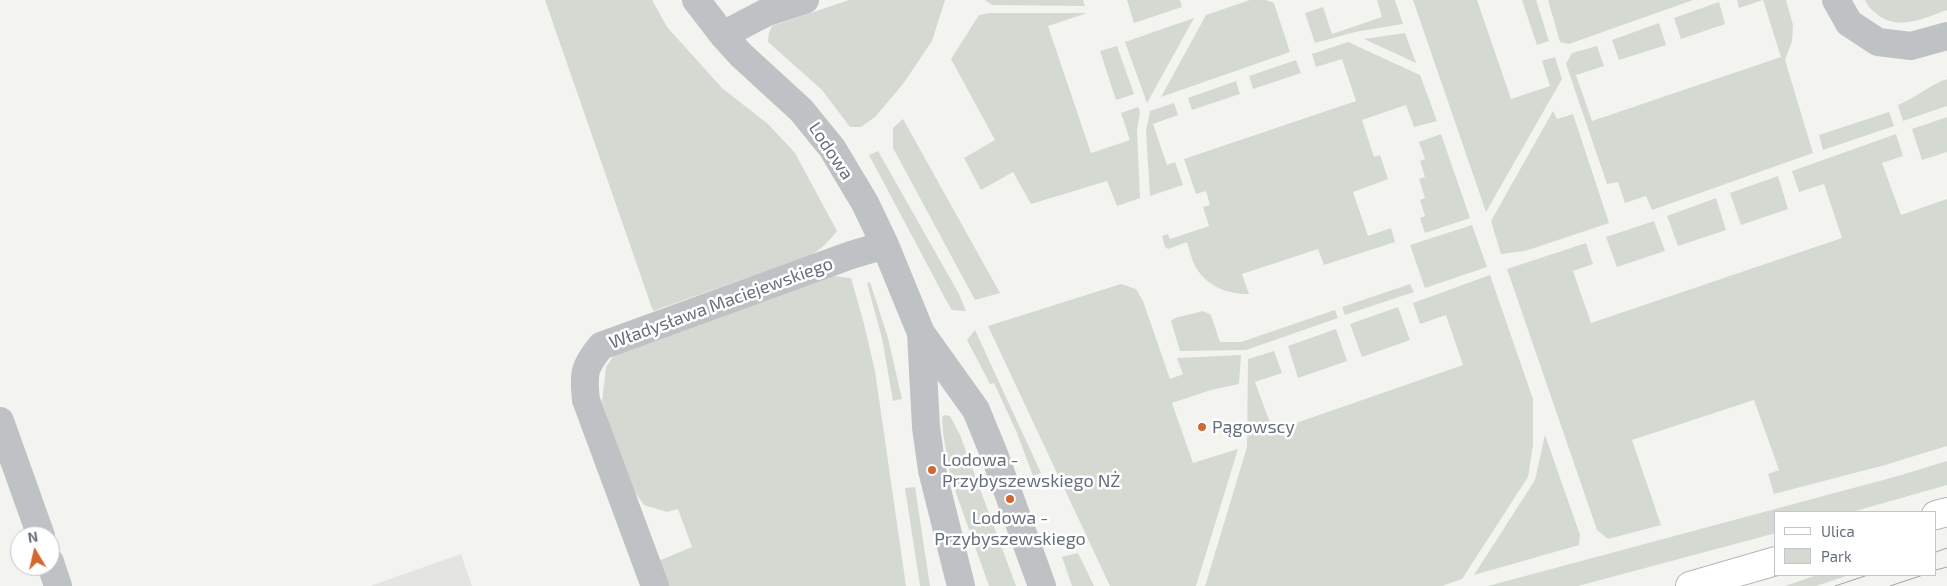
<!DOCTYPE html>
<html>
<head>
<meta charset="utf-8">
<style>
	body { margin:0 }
	#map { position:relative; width:1947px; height:586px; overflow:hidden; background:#f3f4f0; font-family:"Exo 2",sans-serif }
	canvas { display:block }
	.legend { position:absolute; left:1774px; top:511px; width:162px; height:65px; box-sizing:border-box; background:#fff; border:1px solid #c1c6cb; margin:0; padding:6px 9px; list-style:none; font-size:15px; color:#65707e }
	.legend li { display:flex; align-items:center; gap:10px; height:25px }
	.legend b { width:25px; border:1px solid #c1c6cb }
	.north { position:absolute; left:10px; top:526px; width:50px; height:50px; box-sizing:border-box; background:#fff; border:1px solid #c1c6cb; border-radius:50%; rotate:351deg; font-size:14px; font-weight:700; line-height:20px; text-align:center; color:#65707e }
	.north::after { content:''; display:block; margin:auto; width:18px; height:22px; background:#d26831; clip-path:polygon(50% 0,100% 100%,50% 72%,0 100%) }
</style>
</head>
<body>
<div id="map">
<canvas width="1947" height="586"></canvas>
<ul class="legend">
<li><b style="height:6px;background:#fff"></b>Ulica</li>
<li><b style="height:14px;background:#d4dad1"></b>Park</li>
</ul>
<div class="north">N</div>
</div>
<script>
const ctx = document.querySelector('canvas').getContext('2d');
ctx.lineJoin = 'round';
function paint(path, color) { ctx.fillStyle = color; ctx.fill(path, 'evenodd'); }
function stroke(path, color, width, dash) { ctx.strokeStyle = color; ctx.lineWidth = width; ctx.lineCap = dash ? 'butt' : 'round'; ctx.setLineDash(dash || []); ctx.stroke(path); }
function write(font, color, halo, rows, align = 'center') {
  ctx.font = font + ' "Exo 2",sans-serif'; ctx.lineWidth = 5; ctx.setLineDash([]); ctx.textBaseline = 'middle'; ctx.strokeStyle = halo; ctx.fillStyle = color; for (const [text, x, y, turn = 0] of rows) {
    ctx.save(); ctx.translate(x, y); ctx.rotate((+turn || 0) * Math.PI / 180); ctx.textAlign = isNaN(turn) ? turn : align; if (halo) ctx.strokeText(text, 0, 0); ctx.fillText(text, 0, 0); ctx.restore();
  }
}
const built = new Path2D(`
	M461 554 472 586H370Z`);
const green = new Path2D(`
	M545 0H652L667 27 722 88 768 124 795 153 837 231C828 242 821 250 809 256L653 311Z
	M849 0H945L932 41 903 84 875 117 861 127H850L822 90 768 42 769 33 772 26Z
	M985 0H1083L1085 6 992 5Z
	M1127 0H1180L1182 7 1134 23Z
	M1250 0H1266L1274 3 1290 52 1161 97 1206 15Z
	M1377 0H1395L1403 24 1355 32 1315 43 1305 13 1323 7 1332 34 1382 17Z
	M1413 0H1477L1511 99 1550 86 1542 61 1555 57 1562 79 1486 212Z
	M1522 0H1536L1549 41 1537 45Z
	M1548 0H1693L1569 44 1560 42Z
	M1737 0H1786L1793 25 1792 41 1785 60 1813 153 1652 210 1646 196 1625 203 1618 182 1607 184 1566 64 1572 53 1597 46 1604 66 1576 75 1592 121 1781 57 1763 0 1739 8Z
	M1865 0H1947V10C1925 18 1899 31 1878 15 1872 10 1868 7 1865 0Z
	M1719 2 1725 24 1681 39 1674 18Z
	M990 13H1087L1048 26 1091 153 1130 140 1121 113 1138 107 1140 112 1137 130 1140 198 1117 206 1107 181 1031 204 1013 172 981 190 964 158 995 140 951 59 979 15Z
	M1194 18 1147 103 1125 42Z
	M1659 23 1666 45 1619 60 1612 40Z
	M1405 33 1416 63 1364 39Z
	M1348 42 1420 75 1437 121 1414 127 1406 105 1362 120 1374 157 1380 155 1388 179 1353 192 1368 236 1391 228 1395 242 1324 265 1318 249 1242 274 1249 294C1228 294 1208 287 1197 269 1192 262 1190 251 1187 242L1168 249 1165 247 1162 236 1168 234 1170 239 1209 226 1203 207 1210 205 1206 191 1196 194 1184 159 1356 101 1342 59 1316 67 1312 54Z
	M1117 46 1134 94 1116 100 1100 51Z
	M1296 60 1301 73 1253 89 1249 76Z
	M1947 79V106L1903 121 1898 105C1916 98 1929 85 1947 79Z
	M1236 81 1240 94 1192 110 1188 98Z
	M1174 103 1178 115 1153 124 1167 165 1175 162 1183 185 1150 196 1146 131 1150 111Z
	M1553 111 1557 119 1573 114 1609 223 1525 251 1501 254 1491 221Z
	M1889 112 1894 126 1823 150 1819 135Z
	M1947 117V152L1922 160 1912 129Z
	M903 119 1000 293 975 300 893 148V128Z
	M1441 134 1470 218 1425 233 1420 218 1425 216 1420 200 1425 198 1419 179 1425 177 1420 161 1425 159 1419 142Z
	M1896 134 1903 156 1882 163 1901 215 1947 199V446L1885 465 1774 494 1768 474 1779 470 1754 400 1632 440 1661 525 1608 539 1597 530 1507 269 1586 243 1593 264 1573 271 1591 323 1842 238 1824 184 1799 192 1792 171Z
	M878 151 959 294 966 311 952 310 946 300 869 155Z
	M1778 176 1788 209 1741 225 1730 193Z
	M1716 198 1726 230 1678 246 1667 216Z
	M1654 221 1665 251 1617 267 1606 237Z
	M1472 225 1487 267 1425 288 1410 245Z
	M826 275 851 278 864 324 875 371 906 586H666L656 562 692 547 678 509 667 512 644 505 632 488 602 402 606 367 617 351Z
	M1490 275 1533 399V445L1528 477 1462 579 1442 586H1205L1247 447 1248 359 1274 351 1282 373 1255 382 1273 431 1463 365 1446 315 1420 324 1413 303Z
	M870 282 888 338 902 399 893 401 882 338 867 283Z
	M1121 284 1136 289 1143 301 1170 379 1183 374 1177 358 1241 355 1239 384 1211 390 1172 403 1193 463 1238 449 1196 586H1110L988 326Z
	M1410 284 1414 292 1345 315 1342 307Z
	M1398 307 1410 340 1362 357 1350 324Z
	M1335 310 1338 318 1246 350 1180 351 1171 321 1175 318 1203 311 1211 315 1220 342H1241Z
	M1336 329 1347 361 1298 378 1288 346Z
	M975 330 1041 473 1033 476 1017 433 994 383 990 384 967 340Z
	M945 415 950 416 960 435 1016 586H989L951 479 943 433 942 417Z
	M1545 435 1580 535 1579 545 1474 575 1535 480Z
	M1947 461V485L1852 512H1776V533L1578 586H1488L1898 476Z
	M915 487 930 586H920L905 488Z
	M1078 553 1094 586H1072L1062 557Z
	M1817 575H1849L1816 586H1785Z`);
const minor = new Path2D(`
	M696 0 723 35 741 55 801 110 832 148 865 203 885 245 921 333 976 410 994 454 1042 586
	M1836 0 1849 23 1878 42 1911 46 1947 36
	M723 35 765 13 805 0
	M921 333 926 427 932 470 961 586
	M0 421 41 536
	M50 562 58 586
	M655 586 586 400C583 373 584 367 601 346L851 255 885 245`);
const major = new Path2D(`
	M1936 515 1947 512
	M1690 586 1776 561`);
const tram = new Path2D(`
	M1936 552 1947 548
	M1936 570 1947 567
	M1835 586 1868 575
	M1890 586 1923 575`);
const markers = [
	[1202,427,5,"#d26831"],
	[932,470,5,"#d26831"],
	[1010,499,5,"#d26831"]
];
const streetNames = [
	["Lodowa",831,151,56],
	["Władysława Maciejewskiego",721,303,-20]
];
const poiNames = [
	["Pągowscy",1212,427],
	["Lodowa -",942,460],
	["Przybyszewskiego NŻ",942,481],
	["Lodowa -",1010,518,"center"],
	["Przybyszewskiego",1010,539,"center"]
];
paint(built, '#e4e5e3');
paint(green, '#d4dad1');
stroke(major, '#b3b6b9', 30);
stroke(minor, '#bfc2c5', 28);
stroke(major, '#fff', 28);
stroke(tram, '#a1a5aa', 1);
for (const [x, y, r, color] of markers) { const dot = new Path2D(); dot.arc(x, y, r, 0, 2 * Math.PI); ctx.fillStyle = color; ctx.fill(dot); stroke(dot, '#fff', 2); }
write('18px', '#65707e', '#fff', streetNames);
write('18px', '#65707e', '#fff', poiNames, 'left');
</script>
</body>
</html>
